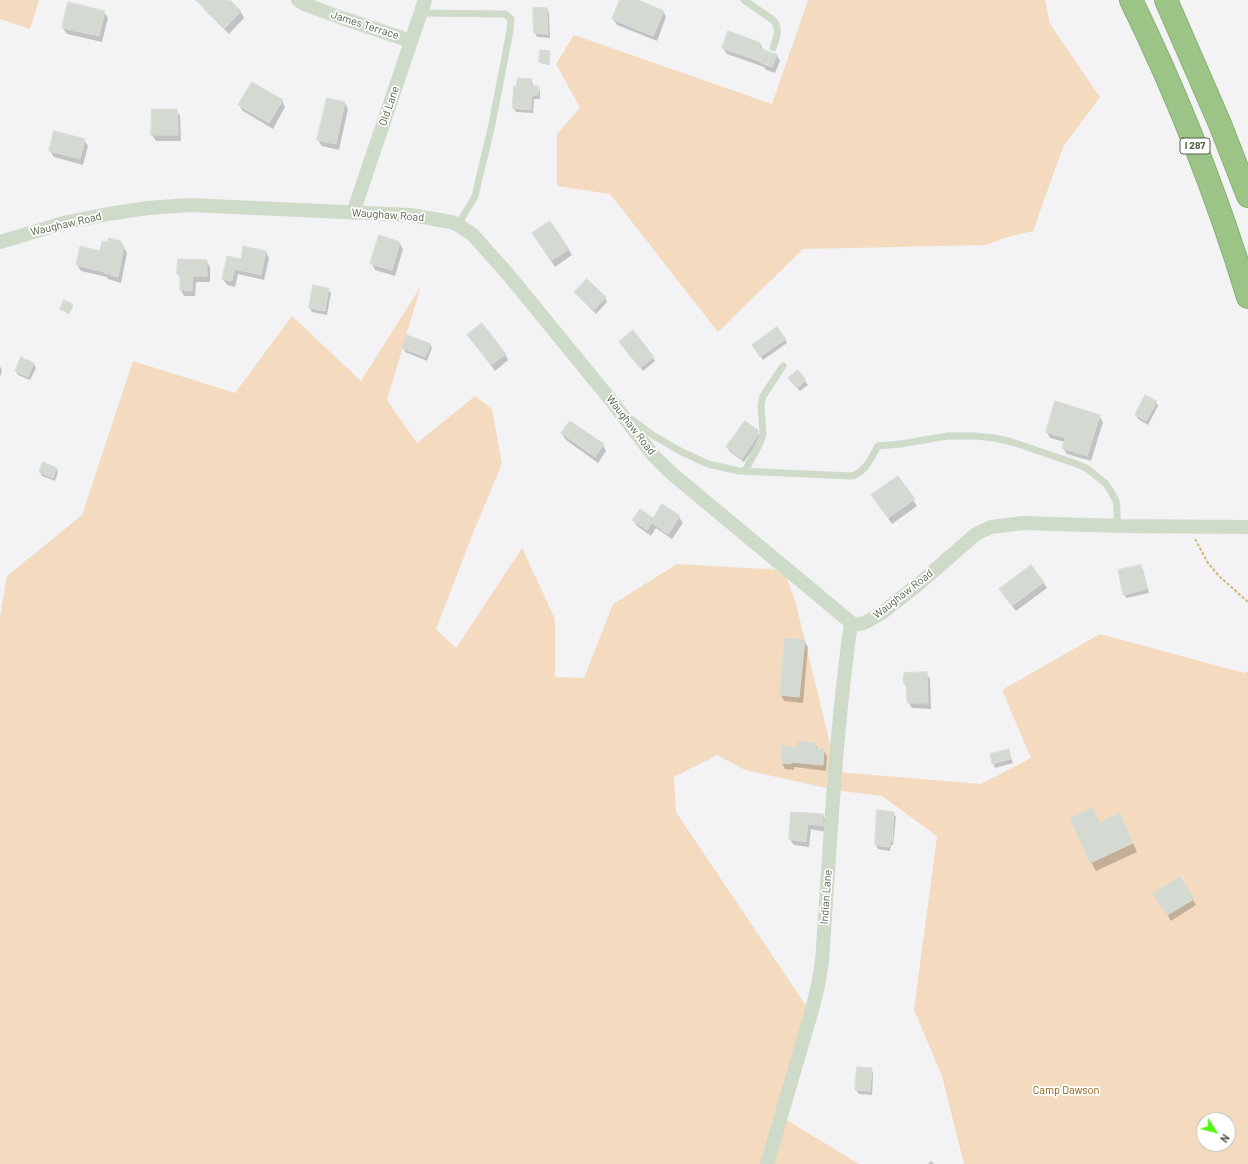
<!DOCTYPE html>
<html>
<head>
<meta charset="utf-8">
<style>
	body { margin:0 }
	#map { position:relative; width:1248px; height:1164px; overflow:hidden; background:#f3f2f5; font-family:Barlow,sans-serif }
	canvas { display:block }
	.north { position:absolute; left:1196px; top:1112px; width:40px; height:40px; box-sizing:border-box; background:#fff; border:1px solid #bac0b6; border-radius:50%; rotate:126deg; font-size:11px; font-weight:700; line-height:16px; text-align:center; color:#526248 }
	.north::after { content:''; display:block; margin:auto; width:14px; height:18px; background:#50f60b; clip-path:polygon(50% 0,100% 100%,50% 72%,0 100%) }
</style>
</head>
<body>
<div id="map">
<canvas width="1248" height="1164"></canvas>
<div class="north">N</div>
</div>
<script>
const ctx = document.querySelector('canvas').getContext('2d');
ctx.lineJoin = 'round';
function paint(path, color) { ctx.fillStyle = color; ctx.fill(path, 'evenodd'); }
function stroke(path, color, width, dash) { ctx.strokeStyle = color; ctx.lineWidth = width; ctx.lineCap = dash ? 'butt' : 'round'; ctx.setLineDash(dash || []); ctx.stroke(path); }
function write(font, color, halo, rows, align = 'center') {
  ctx.font = font + ' Barlow,sans-serif'; ctx.lineWidth = 3.5; ctx.setLineDash([]); ctx.textBaseline = 'middle'; ctx.strokeStyle = halo; ctx.fillStyle = color; for (const [text, x, y, turn = 0] of rows) {
    ctx.save(); ctx.translate(x, y); ctx.rotate((+turn || 0) * Math.PI / 180); ctx.textAlign = isNaN(turn) ? turn : align; if (halo) ctx.strokeText(text, 0, 0); ctx.fillText(text, 0, 0); ctx.restore();
  }
}
const green = new Path2D(`
	M0 0H39L30 29 0 19Z
	M808 0H1045L1050 24 1100 97 1063 147 1033 231 1007 237 986 245 803 249 718 332 610 194 557 186V134L580 108 556 64 574 35 772 104Z
	M421 286 387 400 417 443 475 396 492 409 502 464 473 533 436 629 456 648 522 548 555 619V677L584 678 613 604 677 564 784 570 795 600 837 772 981 784 1031 758 1002 690 1100 634 1244 673 1248 671V1164H964L942 1076 914 1010 937 836 882 796 835 790 745 770 717 755 674 777 676 812 815 1019 780 1116 859 1164H0V617L7 576 82 515 133 361 235 393 292 316 361 381ZM1204 1120H1228V1144H1204Z`);
const shadow = new Path2D(`
	M205 0H230L229 1 241 12 244 18 229 34 205 10 201 4Z
	M621 0H636L663 11 666 17 657 41 617 25 613 19Z
	M547 9 549 13 550 38 537 37 535 33Z
	M104 12 108 18 102 42 67 34 63 28Z
	M760 44 764 50 771 54H776L780 61 775 73 766 70 764 67 727 54 723 48Z
	M549 52 550 65 541 63 540 62Z
	M531 80 533 84V87H538L540 91V99H534L533 113 516 112 513 108 515 87Z
	M282 101 285 107 273 129 243 111 239 105Z
	M345 103 348 109 339 150 322 146 318 140Z
	M176 110 180 116 181 141H156L152 135Z
	M84 140 88 146 83 165 54 157 50 151Z
	M537 239 568 249 572 255 555 267Z
	M121 242 127 253 121 283 108 279 107 277 81 271 77 265Z
	M399 242 403 249 395 276 375 270 372 264Z
	M266 252 269 258 264 280 238 274 235 287 227 285 223 279 241 260Z
	M206 261 210 267V282H196L195 296H184L181 290V279L178 274Z
	M587 281 605 298 607 302 596 314 578 296 575 292Z
	M314 286 328 289 331 293 327 315 312 312 310 308Z
	M72 304 73 306 69 314 61 309Z
	M468 335 505 354 508 360 495 371Z
	M785 339 787 343 763 360 756 349Z
	M430 345 432 348 427 361 405 352 403 348Z
	M623 346 653 358 655 361 643 371Z
	M22 359 34 364 36 368 30 380 18 375 16 371Z
	M0 366 2 371 0 377Z
	M798 372 808 385 800 391 792 382Z
	M1156 402 1158 406 1148 425 1138 419 1136 415Z
	M1099 416 1103 422 1091 461 1067 454 1063 448 1065 442 1050 438 1047 432Z
	M757 431 759 435 758 442 744 462 729 451 727 447Z
	M562 434 603 445 606 451 598 463 566 440Z
	M56 468 58 472 55 481 42 476 40 472Z
	M898 477 917 506 892 524 876 501Z
	M679 517 683 523 672 539 656 528 651 536 637 526 633 520Z
	M1141 566 1143 570 1149 593 1126 598 1124 594Z
	M1043 582 1047 588 1016 611 1004 595Z
	M786 640 804 641 808 647 803 703 784 701 781 695Z
	M926 673 930 679 931 709 912 708 908 702V689L904 683Z
	M815 744 818 749 823 750 827 756 826 771 794 767V770L785 769 782 763 783 746 798 749Z
	M1008 750 1013 763 995 768 991 755Z
	M1092 809 1100 823 1119 814 1137 852 1096 871 1091 862Z
	M791 813 823 815 826 821V832L811 829 809 847 794 845 790 839Z
	M893 813 896 817 893 845H891L890 851 878 849 876 845Z
	M1180 878 1196 905 1171 921 1155 894Z
	M858 1068 871 1069 873 1073 872 1095 859 1094 856 1090Z
	M931 1161 934 1164H928Z`);
const building = new Path2D(`
	M196 0H230L241 11 225 28Z
	M620 0H638L664 11 653 36 612 19Z
	M68 2 105 11 99 36 62 28Z
	M533 7 547 8 548 34 534 33Z
	M728 31 761 43 759 47 771 53 777 54 772 67 761 63 762 62 722 48Z
	M540 50 550 51 549 64 539 62Z
	M518 78 532 79 531 86H539L538 95H532L531 110 512 108 514 86H516Z
	M252 82 283 100 269 123 238 105Z
	M327 98 345 102 336 144 317 140Z
	M152 109H177L178 135H151Z
	M54 131 85 139 80 159 49 151Z
	M550 221 569 249 551 261 532 233Z
	M379 235 400 242 392 270 370 264Z
	M109 238 121 241 120 245 124 246 118 277 104 273V272L76 265 80 246 100 251 102 241 108 242Z
	M243 246 266 251 261 275 234 269 232 281 222 279 227 256 241 259Z
	M178 259 207 260V276H193L192 291 180 290V274H177Z
	M587 279 606 297 594 310 574 292Z
	M313 285 329 288 325 311 309 308Z
	M64 300 73 304 69 313 60 309Z
	M482 323 506 354 491 365 467 335Z
	M777 327 786 339 760 357 752 345Z
	M633 330 654 357 640 368 619 342Z
	M407 335 431 344 425 357 402 348Z
	M21 357 34 363 28 377 15 371Z
	M798 370 806 380 797 388 788 378Z
	M1145 395 1157 401 1146 421 1135 415Z
	M1055 401 1100 415 1087 456 1062 448 1065 438 1046 432Z
	M570 421 604 444 595 457 561 433Z
	M745 421 758 430V433L756 438 742 459 726 447Z
	M43 462 57 468 53 478 39 472Z
	M898 476 915 499 888 518 871 495Z
	M662 504 680 516 668 534 652 523 647 530 632 520 640 509 653 518Z
	M1031 565 1044 582 1012 606 999 589Z
	M1141 565 1147 589 1123 595 1118 570Z
	M785 638 805 640 799 697 780 695Z
	M927 672 928 703H907L906 683H903L904 673Z
	M798 741 816 743 815 748 824 749 823 765 791 762V764L781 763 782 745 797 748Z
	M1009 749 1011 759 992 764 990 754Z
	M1093 808 1099 823 1120 813 1133 843 1090 863 1070 818Z
	M877 810 894 812 892 842H890L889 847 875 845Z
	M791 812 823 814V826L808 824 806 842 789 839Z
	M1180 877 1194 899 1167 915 1153 894Z
	M857 1067 872 1068 870 1091 855 1090Z`);
const path = new Path2D(`
	M1195 539 1208 563 1219 576 1248 602`);
const service = new Path2D(`
	M744 0 773 20C781 29 776 38 773 48
	M421 13 505 14 511 19 510 31 492 124 475 196 458 225
	M631 419 654 436 682 452 708 464 739 471 851 476C865 473 871 458 878 446L901 444 947 436H975L995 438 1012 442 1077 464 1088 469 1106 484 1110 490 1116 501 1117 507V526
	M745 471 760 443 763 434 761 405 763 396 783 366`);
const minor = new Path2D(`
	M298 0 304 4 342 18 411 41
	M353 213 425 0
	M0 242 67 222 108 214 148 208 189 205 411 215 451 222 458 225 472 234 507 273 610 399 653 455 670 472 854 625 864 623 882 613 921 582 976 534 991 527 1023 523 1121 526 1248 527
	M767 1164 810 1017 818 986 822 961C830 849 835 735 851 623`);
const motorway = new Path2D(`
	M1131 0C1178 96 1217 195 1248 297
	M1166 0 1220 124 1248 196`);
const shields = [
	[1195,146,30]
];
const shieldNames = [
	["I 287",1195,146]
];
const streetNames = [
	["James Terrace",365,25,18],
	["Old Lane",389,106,-71],
	["Waughaw Road",388,215,4],
	["Waughaw Road",66,224,-13],
	["Waughaw Road",631,425,52],
	["Waughaw Road",903,594,-38],
	["Indian Lane",826,897,-86]
];
const parkNames = [
	["Camp Dawson",1066,1090]
];
paint(green, '#f4dbbf');
paint(shadow, '#0003');
paint(building, '#d4dad1');
stroke(building, '#d7ded6', 1);
stroke(motorway, '#87b072', 24);
stroke(path, '#d6b474', 2, [3, 2]);
stroke(service, '#cfdbc9', 7);
stroke(minor, '#cfdbc9', 14);
stroke(motorway, '#9cc487', 22);
for (const [x, y, w] of shields) { const box = new Path2D(); box.roundRect(x - w / 2, y - 8, w, 16, 3); ctx.fillStyle = '#fff'; ctx.fill(box); stroke(box, '#526248', 1); }
write('bold 10px', '#526248', null, shieldNames);
write('11px', '#526248', '#fff', streetNames);
write('11px', '#8d600f', '#fff', parkNames);
</script>
</body>
</html>
